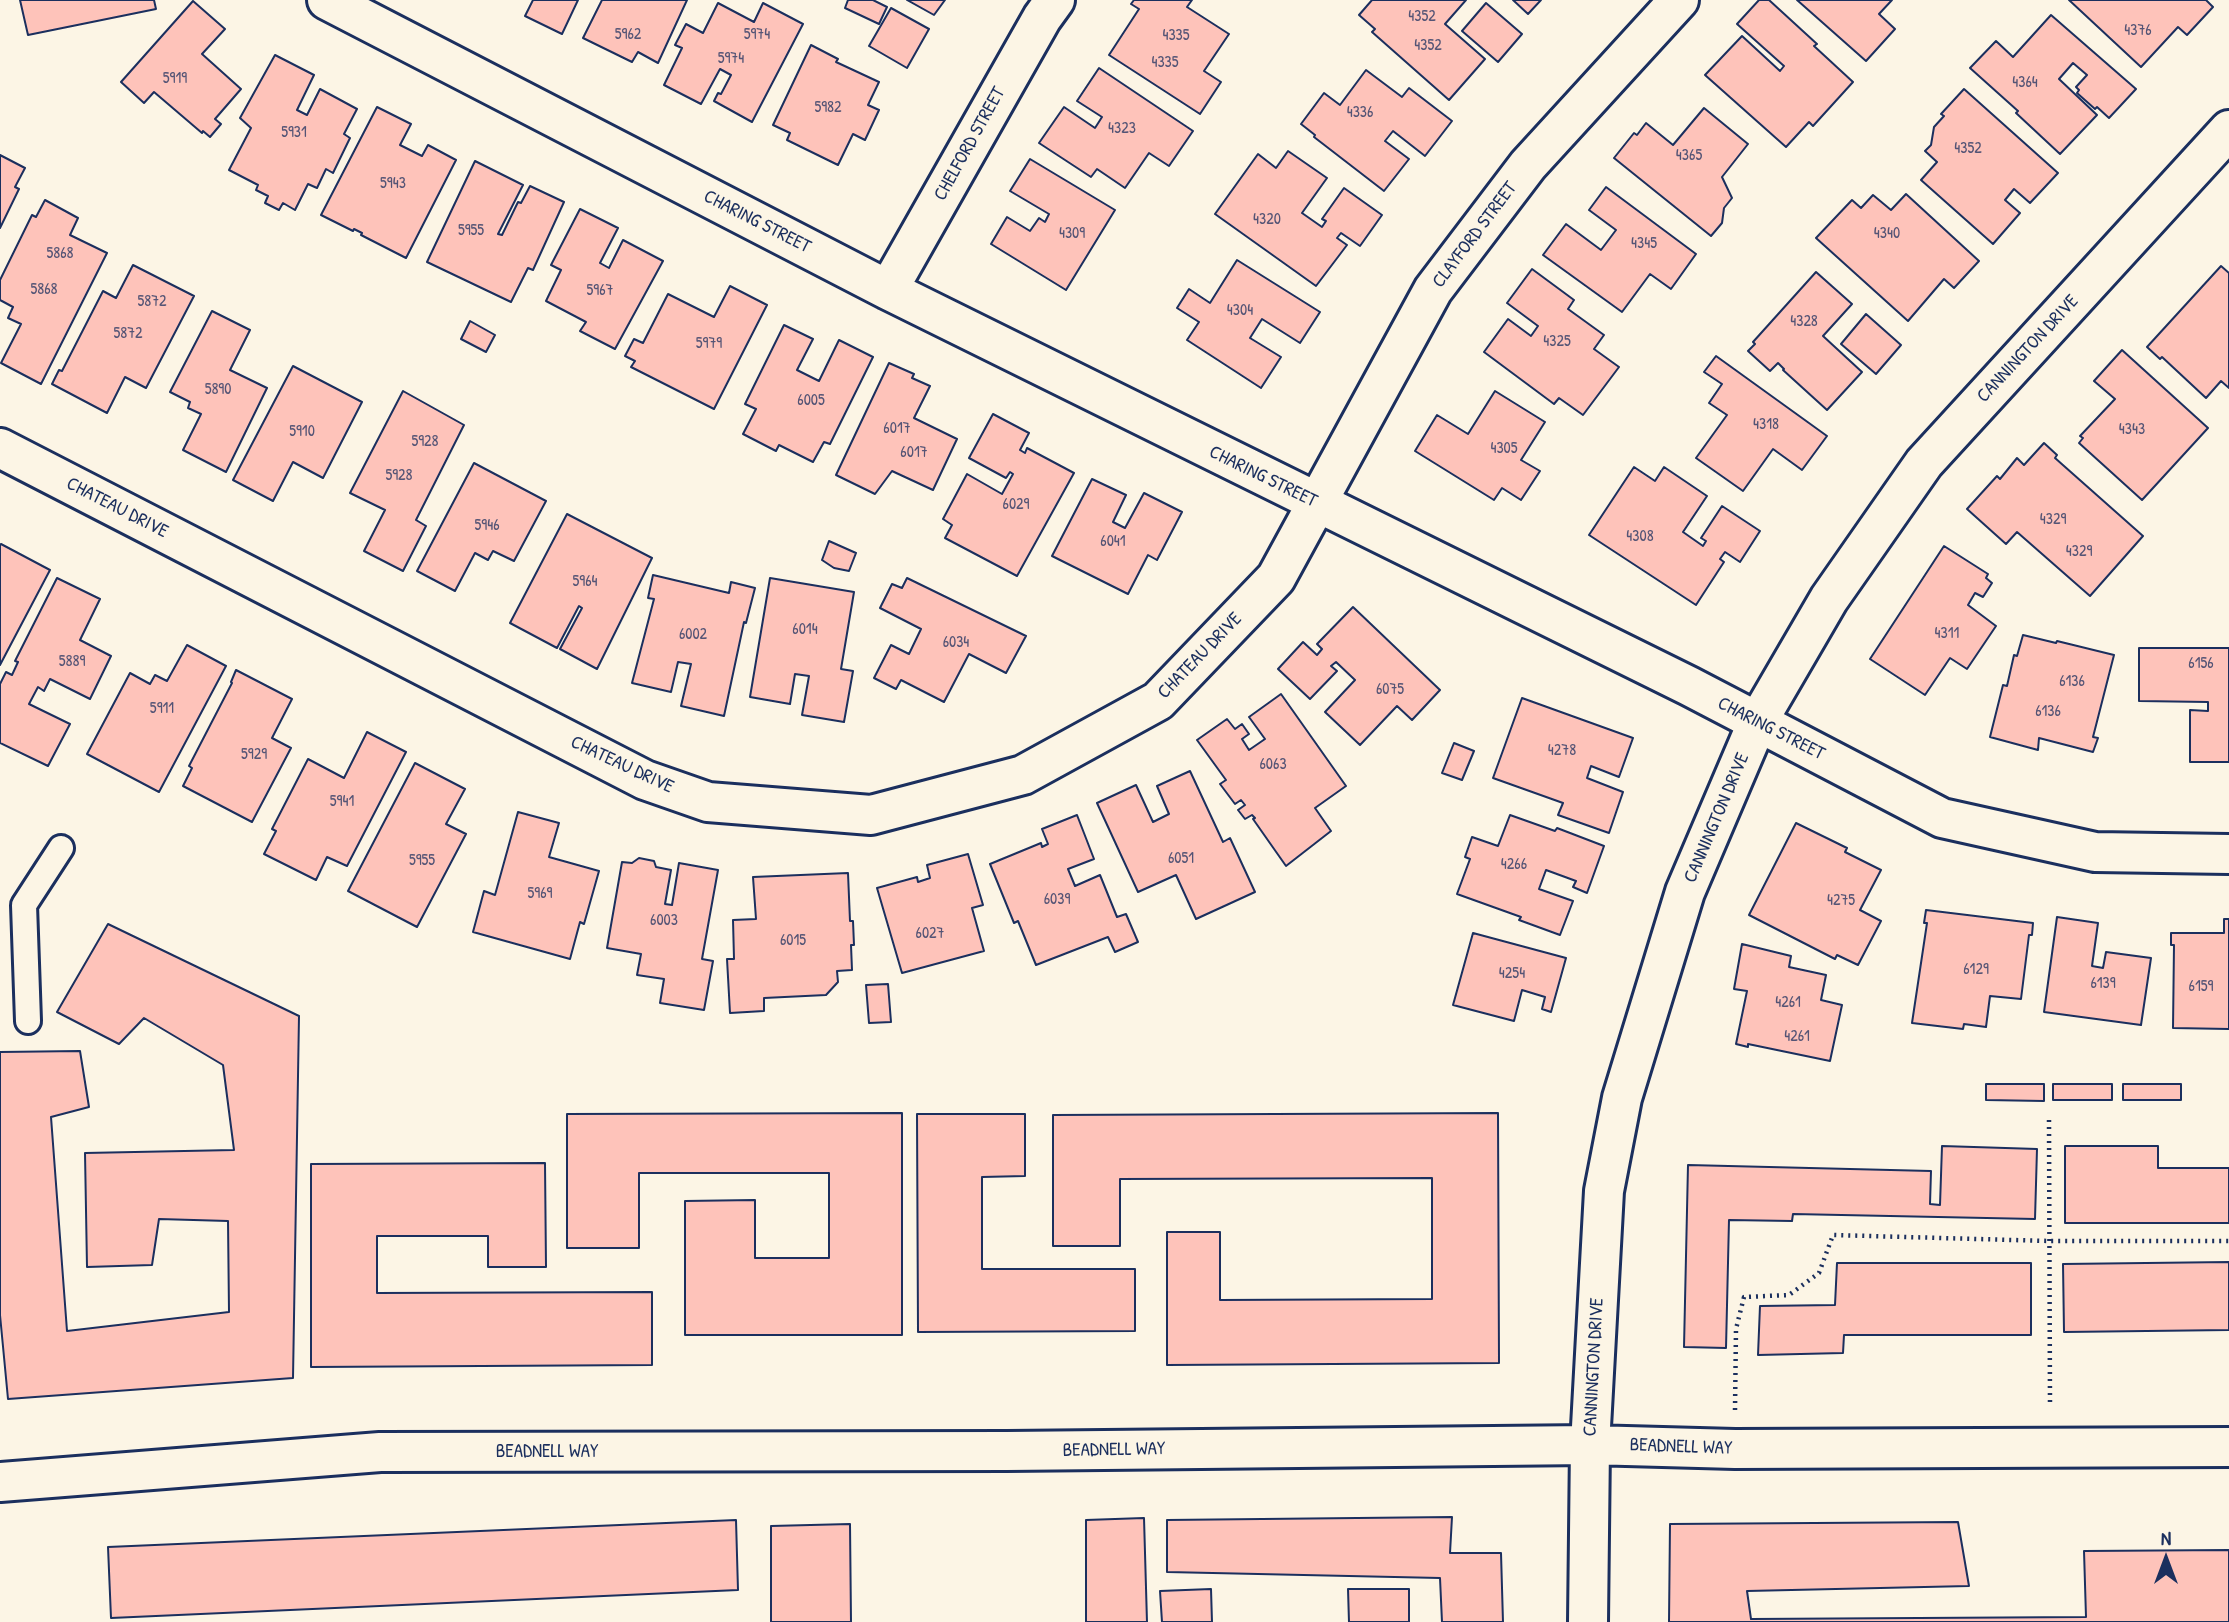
<!DOCTYPE html>
<html>
<head>
<meta charset="utf-8">
<style>
	body { margin:0 }
	#map { position:relative; width:2229px; height:1622px; overflow:hidden; background:#fcf5e5; font-family:"Patrick Hand",sans-serif }
	canvas { display:block }
	.north { position:absolute; left:2131px; top:1524px; width:70px; height:70px; -webkit-text-stroke:5px #fcf5e5; paint-order:stroke; rotate:0deg; font-size:19px; font-weight:700; line-height:28px; text-align:center; color:#1b2f5e }
	.north::after { content:''; display:block; margin:auto; width:24px; height:32px; background:#1b2f5e; clip-path:polygon(50% 0,100% 100%,50% 72%,0 100%) }
</style>
</head>
<body>
<div id="map">
<canvas width="2229" height="1622"></canvas>
<div class="north">N</div>
</div>
<script>
const ctx = document.querySelector('canvas').getContext('2d');
ctx.lineJoin = 'round';
function paint(path, color) { ctx.fillStyle = color; ctx.fill(path, 'evenodd'); }
function stroke(path, color, width, dash) { ctx.strokeStyle = color; ctx.lineWidth = width; ctx.lineCap = dash ? 'butt' : 'round'; ctx.setLineDash(dash || []); ctx.stroke(path); }
function write(font, color, halo, rows, align = 'center') {
  ctx.font = font + ' "Patrick Hand",sans-serif'; ctx.lineWidth = 6; ctx.setLineDash([]); ctx.textBaseline = 'middle'; ctx.strokeStyle = halo; ctx.fillStyle = color; for (const [text, x, y, turn = 0] of rows) {
    ctx.save(); ctx.translate(x, y); ctx.rotate((+turn || 0) * Math.PI / 180); ctx.textAlign = isNaN(turn) ? turn : align; if (halo) ctx.strokeText(text, 0, 0); ctx.fillText(text, 0, 0); ctx.restore();
  }
}
const building = new Path2D(`
	M20 0H154L156 9 28 35Z
	M533 0H578L562 34 525 16Z
	M602 0H687L658 63 638 52 632 62 583 38Z
	M848 0H873L887 7 879 24 845 8Z
	M907 0H945L934 15Z
	M1134 0H1192L1187 7 1229 34 1204 71 1221 82 1200 114 1109 55 1139 9 1131 4Z
	M1372 0H1466L1445 24 1485 59 1449 100 1372 32 1375 29 1359 15Z
	M1513 0H1541L1528 14Z
	M1759 0H1769L1817 44 1814 46 1853 82 1813 126 1809 122 1786 147 1705 75 1742 36 1780 71 1784 66 1737 24Z
	M1797 0H1892L1879 14 1895 29 1866 61Z
	M2069 0H2206L2213 7 2187 35 2178 27 2141 67Z
	M193 1 225 29 202 54 241 89 215 119 221 124 210 137 203 131 202 133 154 92 144 103 121 82Z
	M718 3 754 22 763 3 803 24 752 122 714 101 718 93 721 94 731 75 720 69 701 104 664 85 682 48 675 45 686 24 703 33Z
	M1486 3 1522 34 1498 62 1462 31Z
	M891 8 929 29 907 68 869 46Z
	M2051 15 2136 89 2109 118 2097 107 2095 109 2077 93 2079 90 2076 87 2087 75 2073 63 2059 79 2097 115 2060 154 2016 113 2018 111 1970 68 1996 41 2013 57Z
	M811 45 838 59 836 62 879 82 868 105 879 110 865 140 853 134 838 165 787 140 790 133 773 125Z
	M275 55 314 75 297 110 307 115 320 89 357 109 344 134 350 138 333 173 326 169 317 188 308 184 295 210 283 203 279 210 265 203 268 196 256 190 258 185 229 170 251 128 240 118Z
	M1099 68 1193 131 1169 166 1149 153 1125 188 1097 169 1091 177 1039 143 1064 107 1095 128 1102 117 1077 101Z
	M1366 70 1402 97 1409 88 1452 121 1425 156 1393 131 1385 141 1409 159 1384 191 1314 137 1315 135 1301 124 1324 93 1340 105Z
	M1964 89 2058 173 2030 203 2014 189 2005 200 2020 213 1993 244 1921 180 1937 162 1925 151 1931 145 1934 127 1944 116 1941 114Z
	M377 107 411 124 400 145 422 156 428 145 456 160 406 258 361 235 362 233 354 229 353 231 321 215Z
	M1704 108 1748 144 1722 177 1732 198 1724 208 1722 223 1711 236 1614 158 1634 133 1637 135 1646 123 1673 145Z
	M1288 151 1327 178 1302 213 1322 227 1326 221 1322 219 1344 188 1382 215 1360 246 1341 233 1337 238 1347 245 1316 286 1215 214 1258 154 1276 168Z
	M0 155 25 168 15 187 19 189 0 228Z
	M1030 159 1115 210 1066 290 991 244 1007 217 1030 231 1039 218 1045 222 1049 214 1010 191Z
	M475 161 523 185 498 234 502 235 518 202 521 203 530 186 564 202 533 270 528 268 511 302 427 262Z
	M1606 187 1696 254 1671 289 1650 274 1622 312 1543 255 1566 224 1601 250 1616 230 1589 210Z
	M1906 194 1979 261 1954 288 1944 279 1908 321 1816 238 1852 200 1861 208 1873 195 1891 210Z
	M45 200 78 218 70 235 107 253 41 384 1 363 21 324 8 318 13 307 0 300V280L32 215 36 217Z
	M580 209 618 228 600 263 609 268 623 240 663 261 615 349 580 331 586 322 546 301 561 270 551 265Z
	M1237 260 1320 312 1300 343 1262 319 1250 338 1281 357 1261 388 1187 340 1199 322 1177 308 1189 289 1210 303Z
	M133 265 194 296 146 388 125 377 107 413 52 384 59 370 62 371 103 291 116 298Z
	M2221 266 2229 273V388L2221 381 2206 398 2162 357 2160 359 2147 347Z
	M1532 269 1574 300 1568 309 1604 335 1594 349 1619 367 1583 415 1559 398 1554 404 1484 352 1508 319 1531 336 1538 326 1507 303Z
	M1816 272 1852 304 1823 336 1862 372 1827 410 1783 370 1784 369 1778 363 1770 371 1748 351 1755 344 1753 342Z
	M730 286 767 305 714 409 631 367 635 361 625 356 634 339 643 343 668 294 714 317Z
	M212 311 250 330 230 370 267 388 226 472 183 450 201 414 188 408 190 402 170 392Z
	M1866 314 1901 345 1876 374 1841 344Z
	M470 321 495 335 486 352 461 339Z
	M784 325 813 339 797 370 819 381 839 340 873 357 830 444 824 442 813 462 779 445 776 451 743 434 756 409 745 404Z
	M2122 350 2208 428 2142 500 2079 443 2083 438 2080 436 2115 399 2094 381Z
	M1716 356 1827 436 1802 470 1773 449 1743 491 1696 458 1727 415 1709 403 1722 384 1704 372Z
	M889 363 914 374 912 378 930 386 914 418 957 439 933 490 892 471 875 494 836 475Z
	M293 366 362 402 323 478 293 462 273 501 233 480Z
	M403 391 464 425 416 520 426 526 403 571 364 551 385 510 350 493Z
	M1495 391 1545 422 1521 460 1540 471 1521 500 1502 488 1494 500 1415 451 1437 415 1468 434Z
	M993 414 1029 433 1020 450 1025 453 1027 448 1074 473 1017 576 945 538 952 525 943 519 967 474 1002 494 1013 474 1010 472 1006 478 969 458Z
	M2044 443 2057 455 2055 458 2143 536 2090 596 2017 532 2006 544 1967 509 1997 476 2000 479 2017 458 2024 465Z
	M474 463 546 501 514 561 493 551 488 560 475 553 455 591 417 571Z
	M1634 467 1655 481 1664 467 1707 496 1683 532 1703 546 1706 541 1701 538 1722 506 1760 531 1740 562 1725 552 1720 559 1724 562 1696 605 1589 535Z
	M1092 479 1126 495 1113 522 1125 528 1144 493 1182 512 1157 560 1148 555 1128 594 1052 556Z
	M567 514 652 558 597 669 560 649 582 608 579 606 557 648 510 623Z
	M829 541 856 553 849 571 834 568 822 560Z
	M1 544 50 570 0 665V545Z
	M1944 546 1988 574 1986 578 1992 583 1983 597 1975 593 1968 605 1996 626 1967 669 1950 658 1925 695 1870 659Z
	M653 575 729 593 731 582 755 588 746 623 744 622 724 716 681 706 691 664 678 662 671 692 632 683 654 599 648 598Z
	M57 578 100 599 80 640 111 656 90 699 50 679 44 691 38 687 29 704 70 724 48 766 0 743V684L6 672 12 675 18 662 15 661Z
	M770 578 854 592 841 669 853 671 844 722 802 715 809 676 795 674 790 704 750 697Z
	M907 578 1026 636 1006 673 969 654 944 702 901 680 896 689 874 678 891 645 909 654 921 629 880 608 892 584 902 588Z
	M1353 607 1440 690 1412 720 1397 706 1360 745 1325 712 1355 680 1336 662 1331 666 1337 671 1310 699 1278 669 1303 642 1317 655 1322 649 1317 644Z
	M2023 635 2056 643 2057 641 2114 655 2093 737 2098 738 2093 752 2039 738 2038 750 1990 737 2003 685 2007 686 2014 655 2017 656Z
	M187 645 226 666 159 792 87 754 130 673 150 684 155 675 167 681Z
	M2139 648H2229V762H2190V710L2208 711V702L2139 701Z
	M236 670 292 699 272 738 291 748 252 822 183 786 192 768 189 766 232 683 231 682Z
	M1281 694 1346 786 1315 808 1331 831 1286 866 1253 819 1255 818 1252 815 1245 819 1238 810 1245 805 1241 800 1235 804 1220 784 1226 780 1197 740 1227 719 1235 729 1242 724 1249 734 1242 739 1249 750 1265 739 1249 717Z
	M1522 698 1633 738 1619 777 1591 766 1587 778 1623 792 1609 833 1558 815 1563 803 1493 778Z
	M367 732 406 752 347 866 327 857 316 880 264 854 276 831 272 829 308 759 344 778Z
	M1454 743 1474 751 1462 780 1442 773Z
	M415 763 465 789 446 824 466 834 417 927 348 891Z
	M1190 771 1223 842 1230 838 1255 892 1196 919 1176 875 1138 892 1097 803 1136 785 1153 822 1169 814 1157 786Z
	M518 812 559 823 549 857 599 871 584 924 580 922 570 959 473 932 484 891 495 895Z
	M1077 815 1094 859 1068 869 1075 886 1100 875 1117 917 1126 914 1138 942 1115 952 1108 937 1036 965 1018 921 1014 923 990 864 1041 843 1042 847 1048 844 1042 829Z
	M1510 815 1555 831 1557 828 1604 846 1587 893 1573 887 1576 881 1546 870 1539 889 1573 901 1560 935 1519 920 1521 917 1457 894 1470 859 1465 857 1472 837 1498 846Z
	M1796 823 1847 848 1845 852 1881 870 1860 910 1881 921 1858 965 1837 955 1835 959 1749 915Z
	M968 854 983 905 972 908 984 951 902 973 877 888 917 877 918 882 930 878 927 865Z
	M639 858 654 861 656 867 671 870 665 904 672 905 679 863 718 870 702 959 713 961 704 1010 660 1003 664 979 637 975 641 954 607 948 622 862 632 863Z
	M848 873 850 921H853L854 945H851L852 970 837 971 838 982 826 995 764 998V1011L730 1013 727 959H734L733 920 756 919 753 877Z
	M1926 910 2033 923 2032 935H2029L2021 999 1990 996 1986 1027 1964 1024 1963 1029 1912 1023 1927 923H1924Z
	M2057 917 2098 923 2092 966 2103 968 2106 952 2151 958 2141 1025 2044 1012Z
	M2224 919H2229V1029L2173 1028 2174 945H2171V933H2224Z
	M108 924 299 1016 293 1378 8 1399 0 1315V1052L80 1051 89 1107 51 1117 67 1331 229 1312 228 1221 159 1219 152 1265 87 1267 85 1153 234 1150 223 1065 144 1018 119 1044 57 1012Z
	M1473 933 1566 958 1551 1012 1542 1009 1545 997 1522 990 1514 1021 1453 1005Z
	M1742 944 1791 956 1789 967 1826 975 1821 1000 1842 1005 1830 1061 1748 1044V1047L1736 1044 1747 991 1734 989Z
	M888 984 891 1022 869 1023 866 985Z
	M1986 1084H2044V1101L1986 1100Z
	M2053 1084H2112V1100H2053Z
	M2123 1084H2181V1100H2123Z
	M902 1113V1335H685V1201L755 1200V1258H829V1173H639V1248H567V1114Z
	M1498 1113 1499 1363 1167 1365V1232H1220V1300L1432 1299V1178L1120 1179V1246H1053V1115Z
	M917 1114H1025V1176L982 1177V1269H1135V1331L918 1332Z
	M1942 1146 2037 1149 2035 1219 1793 1214 1792 1221 1729 1220 1726 1348 1684 1347 1688 1165 1931 1171 1930 1204 1940 1205Z
	M2065 1146H2158V1168H2229V1223H2065Z
	M545 1163 546 1267H488V1236H377V1293L652 1292V1365L311 1367V1164Z
	M2229 1262V1330L2064 1332 2063 1264Z
	M1837 1263H2031V1335H1844L1843 1353 1758 1355 1760 1306 1835 1305Z
	M1452 1517 1450 1553H1501L1503 1622H1442L1440 1578 1167 1572V1520Z
	M1144 1518 1147 1622H1086V1520Z
	M736 1520 738 1590 111 1618 108 1547Z
	M1958 1522 1969 1586 1747 1591 1751 1619 2086 1617 2084 1551 2229 1550V1622H1669L1670 1524Z
	M850 1524 851 1622H771V1526Z
	M1211 1589 1212 1622H1162L1160 1591Z
	M1348 1589H1409V1622H1349Z`);
const path = new Path2D(`
	M2049 1120 2050 1406
	M1735 1410 1736 1329 1744 1297 1789 1295 1819 1273 1833 1235 2049 1241H2229`);
const service = new Path2D(`
	M28 1021 24 905 61 848`);
const minor = new Path2D(`
	M327 0 888 290 1689 686 1942 818 2095 852 2229 854
	M888 290 1042 18 1055 0
	M0 448 645 780 708 802 871 815 1023 775 1158 701 1276 578 1433 290 1528 165 1679 0
	M0 1482 380 1452 1007 1451 1590 1445 1735 1449 2229 1447
	M1588 1622 1590 1445 1604 1191 1622 1098 1685 892 1758 721 1829 599 1924 463 2229 130`);
const numberNames = [
	["4352",1422,17],
	["4376",2138,31],
	["5962",628,35],
	["5974",757,35],
	["4335",1176,36],
	["4352",1428,46],
	["5974",731,59],
	["4335",1165,63],
	["5919",175,79],
	["4364",2025,83],
	["5982",828,108],
	["4336",1360,113],
	["4323",1122,129],
	["5931",294,133],
	["4352",1968,149],
	["4365",1689,156],
	["5943",393,184],
	["4320",1267,220],
	["5955",471,231],
	["4309",1072,234],
	["4340",1887,234],
	["4345",1644,244],
	["5868",60,254],
	["5868",44,290],
	["5967",600,291],
	["5872",152,302],
	["4304",1240,311],
	["4328",1804,322],
	["5872",128,334],
	["4325",1557,342],
	["5979",709,344],
	["5890",218,390],
	["6005",811,401],
	["4318",1766,425],
	["6017",897,429],
	["4343",2132,430],
	["5910",302,432],
	["5928",425,442],
	["4305",1504,449],
	["6017",914,453],
	["5928",399,476],
	["6029",1016,505],
	["4329",2053,520],
	["5946",487,526],
	["4308",1640,537],
	["6041",1113,542],
	["4329",2079,552],
	["5964",585,582],
	["6014",805,630],
	["4311",1947,634],
	["6002",693,635],
	["6034",956,643],
	["5889",72,662],
	["6156",2201,664],
	["6136",2072,682],
	["6075",1390,690],
	["5911",162,709],
	["6136",2048,712],
	["4278",1562,751],
	["5929",254,755],
	["6063",1273,765],
	["5941",342,802],
	["6051",1181,859],
	["5955",422,861],
	["4266",1514,865],
	["5969",540,894],
	["6039",1057,900],
	["4275",1841,901],
	["6003",664,921],
	["6027",930,934],
	["6015",793,941],
	["6129",1976,970],
	["4254",1512,974],
	["6139",2103,984],
	["6159",2201,987],
	["4261",1788,1003],
	["4261",1797,1037]
];
const streetNames = [
	["CHELFORD STREET",970,144,-61],
	["CHARING STREET",757,222,27],
	["CLAYFORD STREET",1475,235,-53],
	["CANNINGTON DRIVE",2028,349,-47],
	["CHARING STREET",1263,477,26],
	["CHATEAU DRIVE",117,508,27],
	["CHATEAU DRIVE",1200,656,-46],
	["CHARING STREET",1771,729,27],
	["CHATEAU DRIVE",622,765,25],
	["CANNINGTON DRIVE",1717,818,-67],
	["CANNINGTON DRIVE",1594,1367,-87],
	["BEADNELL WAY",1681,1447,2],
	["BEADNELL WAY",1114,1450,-1],
	["BEADNELL WAY",547,1452]
];
paint(building, '#fec3ba');
stroke(building, '#1b2f5e', 2);
stroke(service, '#1b2f5e', 30);
stroke(minor, '#1b2f5e', 44);
stroke(path, '#1b2f5e', 4.5, [2, 5]);
stroke(service, '#fcf5e5', 24);
stroke(minor, '#fcf5e5', 38);
write('16px', '#545475', null, numberNames);
write('19px', '#1b2f5e', '#fcf5e5', streetNames);
</script>
</body>
</html>
